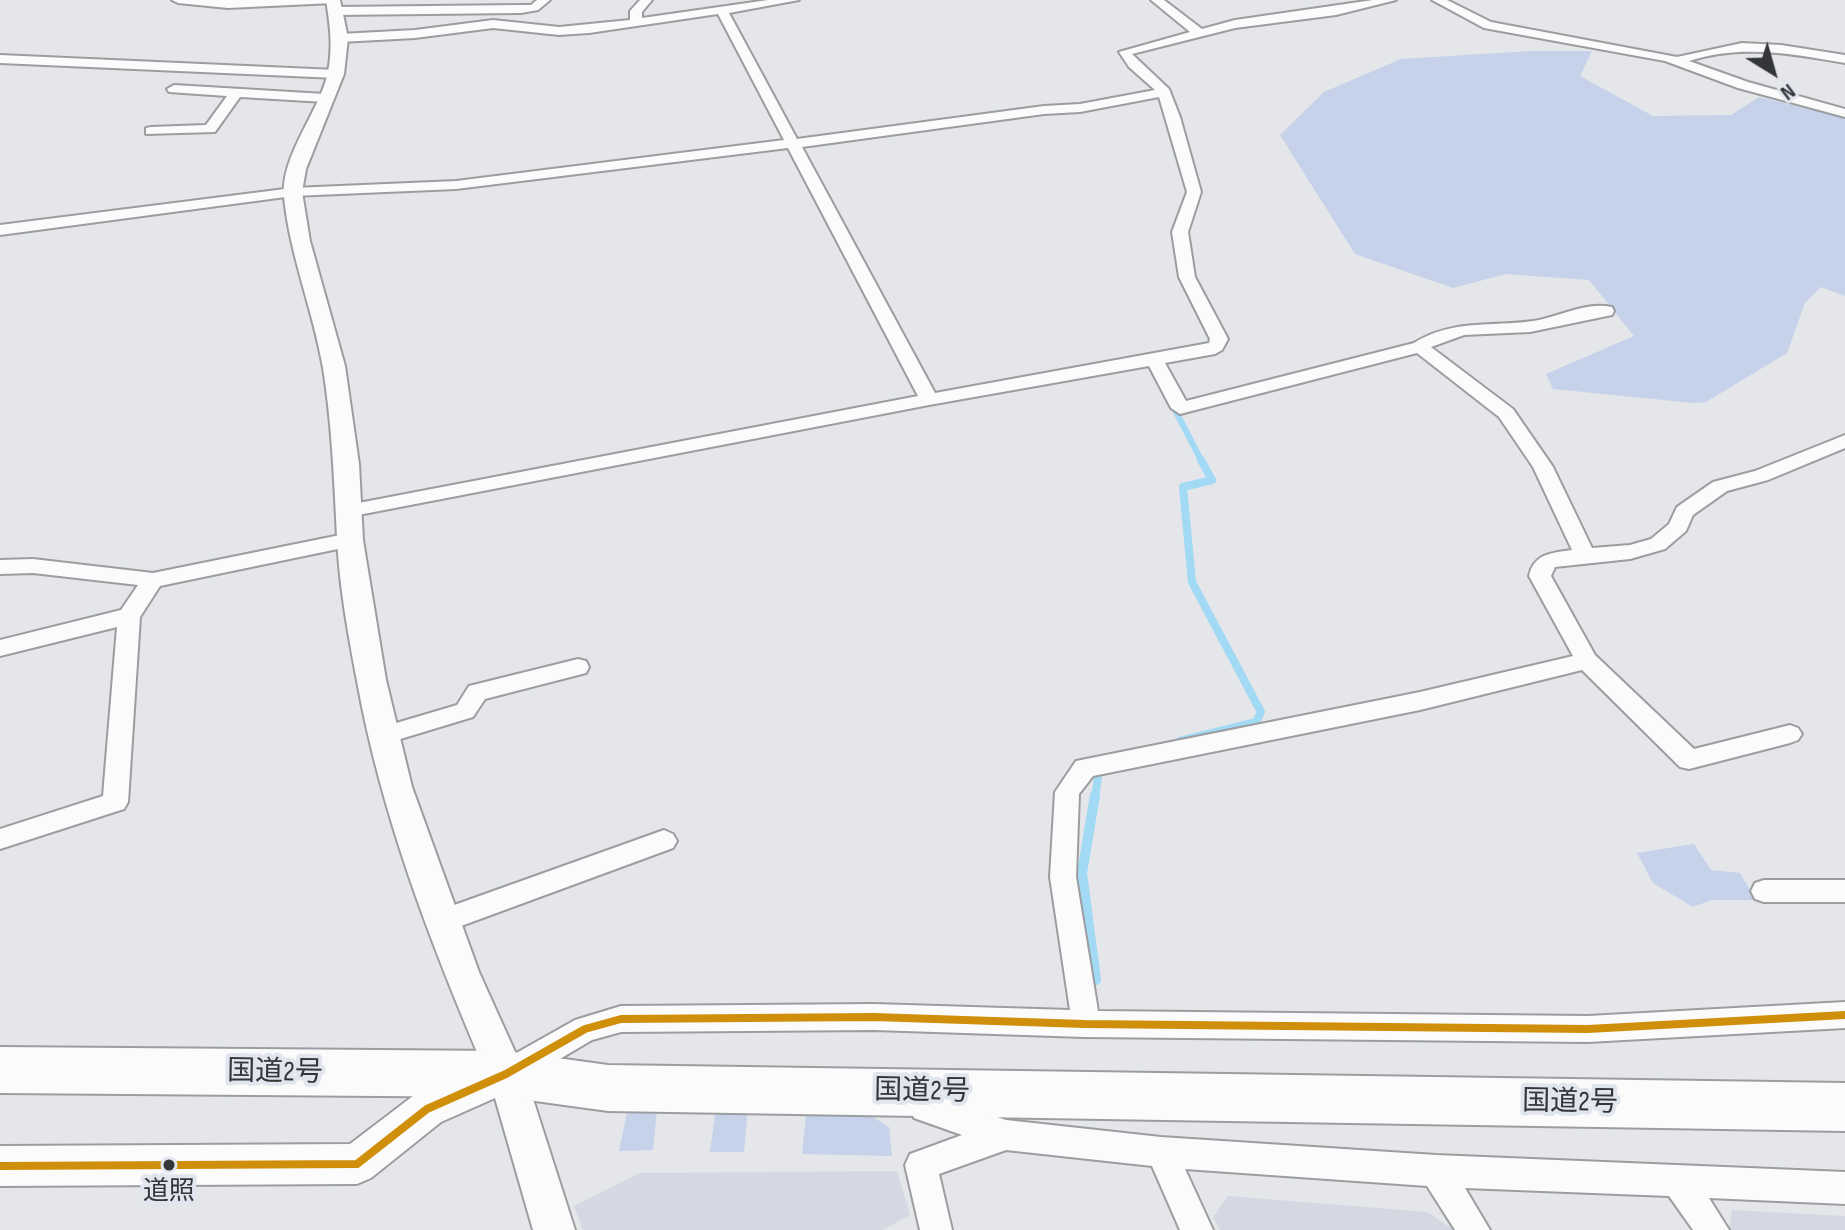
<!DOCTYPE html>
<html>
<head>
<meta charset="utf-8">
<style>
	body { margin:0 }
	#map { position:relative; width:1845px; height:1230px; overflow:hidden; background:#e4e6ea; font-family:"Sofia Sans Condensed",sans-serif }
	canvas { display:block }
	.north { position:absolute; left:1733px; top:32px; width:80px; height:80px; -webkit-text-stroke:6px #e0e5ee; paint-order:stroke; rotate:143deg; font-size:22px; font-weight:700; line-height:32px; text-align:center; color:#333538 }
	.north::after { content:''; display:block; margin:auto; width:28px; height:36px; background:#333538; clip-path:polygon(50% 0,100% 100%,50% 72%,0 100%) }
</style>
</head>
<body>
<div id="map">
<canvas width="1845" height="1230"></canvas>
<div class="north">N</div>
</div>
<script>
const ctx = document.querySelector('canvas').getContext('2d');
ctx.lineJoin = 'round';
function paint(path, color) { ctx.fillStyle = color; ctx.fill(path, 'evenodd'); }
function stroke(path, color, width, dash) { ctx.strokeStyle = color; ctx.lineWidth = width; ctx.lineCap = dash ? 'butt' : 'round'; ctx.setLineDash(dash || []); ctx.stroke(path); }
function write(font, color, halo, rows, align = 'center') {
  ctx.font = font + ' "Sofia Sans Condensed","Noto Sans JP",sans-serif'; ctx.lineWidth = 8; ctx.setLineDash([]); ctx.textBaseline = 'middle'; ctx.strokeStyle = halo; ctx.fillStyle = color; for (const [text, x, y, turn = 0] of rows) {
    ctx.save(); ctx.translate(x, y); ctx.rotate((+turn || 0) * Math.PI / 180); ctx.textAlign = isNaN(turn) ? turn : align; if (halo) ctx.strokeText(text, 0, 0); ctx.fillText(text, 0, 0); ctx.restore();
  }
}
const built = new Path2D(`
	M897 1171 910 1215 883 1230H583L574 1206 640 1173Z
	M1228 1196 1427 1212 1454 1230H1220L1213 1217Z
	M1732 1210 1845 1216V1230H1729Z`);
const green = new Path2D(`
	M1530 51H1592L1580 76 1653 116 1731 115 1759 97 1845 118V296L1821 287 1805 303 1787 353 1706 402 1693 403 1553 389 1546 374 1634 336 1589 280 1506 274 1453 288 1355 254 1280 135 1324 92 1401 59Z
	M1694 844 1711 870 1740 873 1756 900H1712L1693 907 1653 883 1637 853Z
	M807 1105 856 1106 889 1127 892 1156 802 1154Z
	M716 1106H748L744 1152H710Z
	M628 1108 657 1109 653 1150 619 1151Z`);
const streamFar2 = new Path2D(`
	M1172 404 1202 462`);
const streamFar1 = new Path2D(`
	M1180 741 1256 722 1261 712 1192 582 1183 487 1212 480 1201 460
	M1095 797 1098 778`);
const stream = new Path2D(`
	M1095 795 1082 873 1096 980`);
const minor = new Path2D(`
	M172 0H339L333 3 228 8 178 3Z
	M537 0H550L538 10 521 13 335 15 329 11 335 7 521 5H531Z
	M640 0H652L642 12V18L768 0H799L729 13 797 139 1044 106 1080 104 1155 90 1129 67 1119 52 1190 32 1151 0H1164L1202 29 1235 20 1373 0H1396L1336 15 1235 28 1132 54 1169 89 1180 117 1201 192 1188 232 1195 277 1228 339 1222 350 1215 354 1165 363 1186 401 1414 343C1452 319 1491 327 1533 321 1559 317 1586 301 1612 307L1614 311 1612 315 1530 332 1464 335 1431 347 1513 409 1553 467 1592 548 1630 545 1651 539 1669 524 1677 507 1713 482 1755 471 1845 435V448L1768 480 1727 491 1693 515 1686 531 1665 549 1630 559 1555 567 1551 576 1595 655 1694 749 1790 725 1798 728 1802 734 1798 740 1790 743 1689 769 1680 767 1582 670 1420 710 1093 776 1079 794 1076 877 1098 1011 1588 1016 1845 1002V1028L1588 1042 1084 1037 874 1030 621 1032 592 1040 524 1080 514 1084 504 1080 499 1070 504 1060 575 1020 621 1006 874 1004 1070 1010 1050 877 1055 792 1076 761 1420 692 1573 656 1529 576C1534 553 1552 553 1572 550L1533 467 1499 417 1417 353 1180 414 1171 408 1149 366 929 405 348 517 341 516 338 511 341 506 348 505 918 396 788 148 456 189 293 196 0 235V225L293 188 456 181 784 140 718 14 589 33 559 35 493 28 415 38 340 42 334 38 340 34 415 30 493 20 559 27 630 20V11ZM1159 97 1187 192 1172 232 1179 277 1210 339 1209 343 935 393 802 147 1044 114 1080 112Z
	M1432 0H1447L1491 22 1677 57 1742 43 1781 45 1845 55V63C1792 54 1742 44 1689 61L1748 82 1845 109V117L1738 88 1665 61 1484 28Z
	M0 55 336 70 342 74 336 78 0 63Z
	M174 85 325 94 332 98 325 102 240 97 215 132 146 134V128L151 127 206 125 227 96 169 92 167 89Z
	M350 533 360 540 357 545 160 586 140 617 128 802 124 809 0 849V829L103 796 117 627 0 656V640L121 610 138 585 33 573 0 574V560L33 559 153 573Z
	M578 659 586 661 589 667 586 673 485 699 473 717 384 744 376 741 372 735 376 729 457 705 469 686Z
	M664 830 673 834 677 841 673 848 442 933 432 929 428 921 432 913Z
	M1764 880H1845V902H1764L1755 899 1751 891 1755 883Z
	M925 1093 1006 1120 1161 1137 1436 1155 1845 1172V1204L1709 1198 1729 1230H1693L1669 1196 1465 1188 1490 1230H1455L1427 1186 1185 1169 1213 1230H1180L1152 1166 1006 1150 939 1174 952 1230H920L905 1165 910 1154 962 1135 914 1118 910 1108 914 1098Z`);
const tertiary = new Path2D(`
	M326 0H340L348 38 344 74 306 169 302 192 310 241 345 366 359 464 363 540 386 680 412 787 479 972 525 1074 575 1230H533L495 1098 441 1122 371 1178 357 1184 0 1186V1146L350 1144 413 1096 483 1066C430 942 381 814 357 681 348 634 339 584 337 537 334 480 332 424 323 368 313 310 290 256 284 197 280 156 320 111 328 72 333 47 330 25 326 0Z`);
const trunk = new Path2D(`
	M0 1047 506 1051 608 1065 1845 1083V1131L608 1111 506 1097 0 1093Z`);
const bus1 = new Path2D(`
	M0 1166 357 1164 427 1109 506 1074 585 1029 621 1019 874 1017 1084 1024 1588 1029 1845 1015`);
const markers = [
	[169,1165,7,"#333538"]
];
const nearBusnames = [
	["道照",169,1192]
];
const nearStreetnames = [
	["国道2号",275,1073,1],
	["国道2号",922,1092,1],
	["国道2号",1570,1103,1]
];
paint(built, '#d3d8e2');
paint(green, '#c5d2e9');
stroke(streamFar2, '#a2d9f4', 6);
stroke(streamFar1, '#a2d9f4', 8);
stroke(stream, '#a2d9f4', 10);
stroke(minor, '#9b9da0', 4);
stroke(tertiary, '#9b9da0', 4);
stroke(trunk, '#9b9da0', 4);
paint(minor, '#fbfbfc');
paint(tertiary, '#fbfbfc');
paint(trunk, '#fbfbfc');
stroke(bus1, '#d08f0b', 8);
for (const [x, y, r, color] of markers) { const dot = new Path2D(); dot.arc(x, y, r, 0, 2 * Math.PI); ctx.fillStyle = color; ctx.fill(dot); stroke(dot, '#e0e5ee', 3); }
write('26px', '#333538', '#e0e5ee', nearBusnames);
write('28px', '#333538', '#e0e5ee', nearStreetnames);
</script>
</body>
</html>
